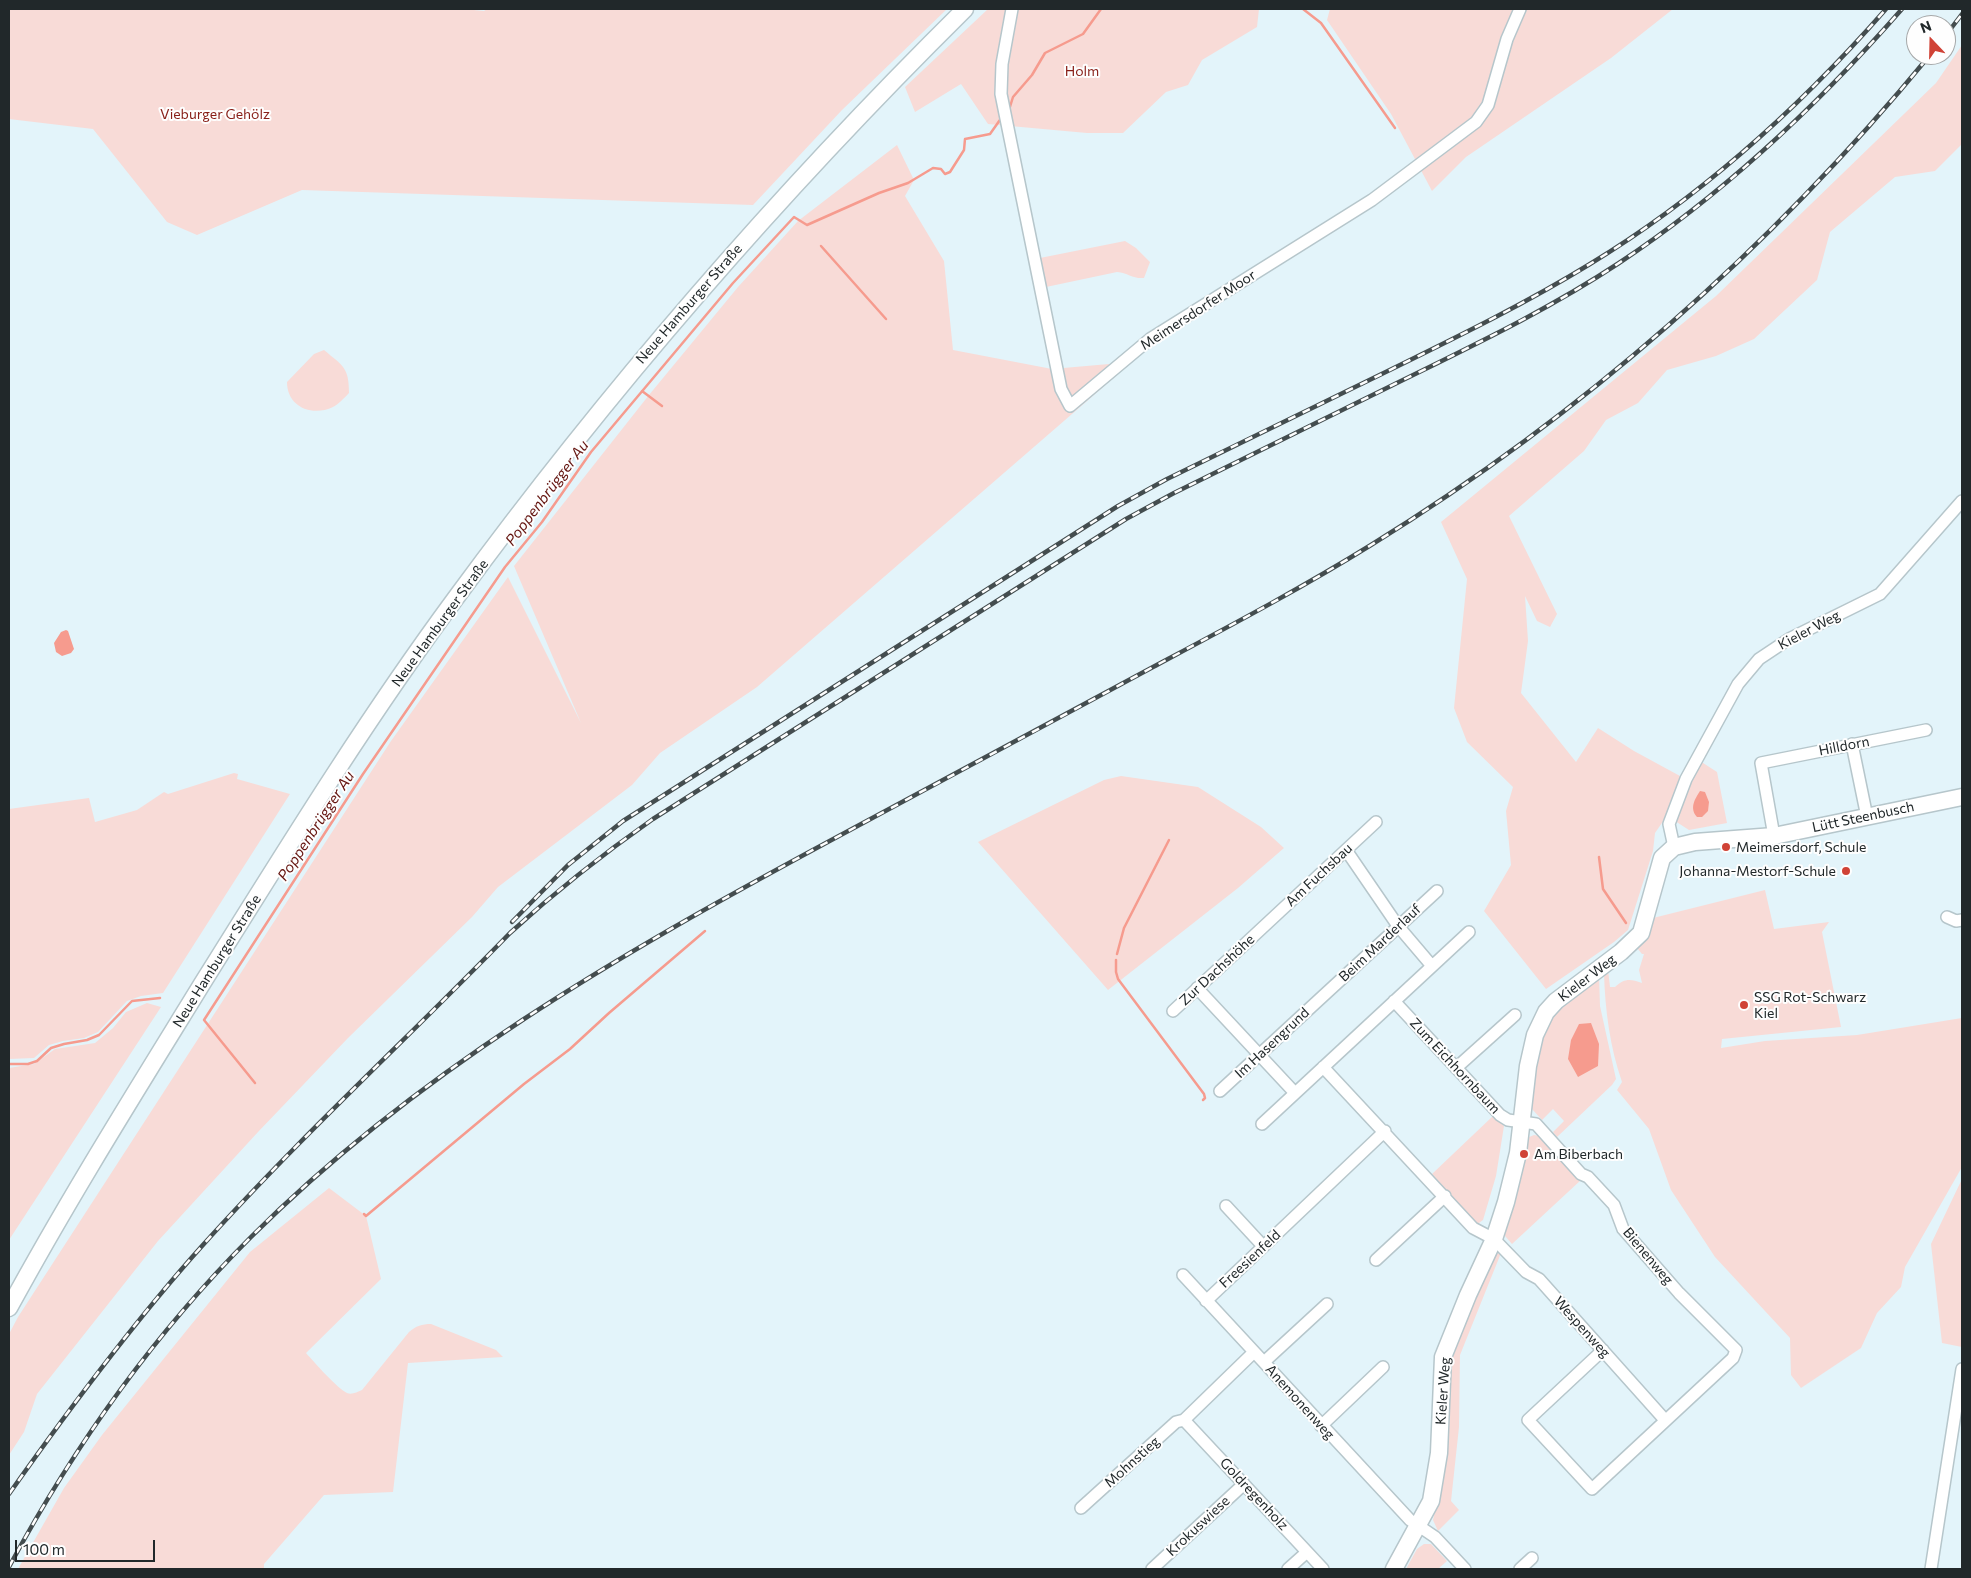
<!DOCTYPE html>
<html>
<head>
<meta charset="utf-8">
<style>
	body { margin:0 }
	#map { position:relative; width:1971px; height:1578px; overflow:hidden; background:#e3f4fa; font-family:Commissioner,sans-serif }
	canvas { display:block }
	.frame { position:absolute; inset:0; border:10px solid #21282a; pointer-events:none }
	.north { position:absolute; left:1906px; top:15px; width:50px; height:50px; box-sizing:border-box; background:#fefefe; border:1px solid #a6a8a9; border-radius:50%; rotate:339deg; font-size:14px; font-weight:700; line-height:20px; text-align:center; color:#21282a }
	.north::after { content:''; display:block; margin:auto; width:18px; height:22px; background:#d04236; clip-path:polygon(50% 0,100% 100%,50% 72%,0 100%) }
	.scale { position:absolute; left:15px; top:1540px; width:140px; height:22px; box-sizing:border-box; border:2px solid #21282a; border-top:0; padding-left:6px; font-size:15px; line-height:18px; white-space:nowrap; color:#21282a; -webkit-text-stroke:4px #fefefe; paint-order:stroke }
</style>
</head>
<body>
<div id="map">
<canvas width="1971" height="1578"></canvas>
<div class="frame"></div>
<div class="north">N</div>
<div class="scale">100 m</div>
</div>
<script>
const ctx = document.querySelector('canvas').getContext('2d');
ctx.lineJoin = 'round';
function paint(path, color) { ctx.fillStyle = color; ctx.fill(path, 'evenodd'); }
function stroke(path, color, width, dash) { ctx.strokeStyle = color; ctx.lineWidth = width; ctx.lineCap = dash ? 'butt' : 'round'; ctx.setLineDash(dash || []); ctx.stroke(path); }
function write(font, color, halo, rows, align = 'center') {
  ctx.font = font + ' Commissioner,sans-serif'; ctx.lineWidth = 4; ctx.setLineDash([]); ctx.textBaseline = 'middle'; ctx.strokeStyle = halo; ctx.fillStyle = color; for (const [text, x, y, turn = 0] of rows) {
    ctx.save(); ctx.translate(x, y); ctx.rotate((+turn || 0) * Math.PI / 180); ctx.textAlign = isNaN(turn) ? turn : align; if (halo) ctx.strokeText(text, 0, 0); ctx.fillText(text, 0, 0); ctx.restore();
  }
}
const green = new Path2D(`
	M9 9H464L484 11 487 9H947L842 110 753 205 302 190 197 235 167 222 93 129 9 119Z
	M988 9H1259L1257 27 1202 60 1188 85 1166 92 1123 133H1087L988 124 961 84 915 112 905 87Z
	M1330 9H1673L1611 58 1466 157 1432 191 1391 114 1327 20Z
	M1962 45V144L1935 171 1895 177 1830 232 1817 280 1754 339 1716 356 1667 370 1638 403 1606 420 1584 451 1509 516 1557 614 1550 627 1537 621 1525 596 1528 641 1521 693 1576 762 1598 728 1634 751 1680 776 1666 817 1655 833 1653 851 1628 930 1614 942 1546 989 1484 911 1511 865 1506 811 1513 787 1467 742 1454 708 1467 579 1441 522 1716 296 1936 83Z
	M897 145 914 180 905 196 944 261 953 350 1052 369 1132 362 757 687 660 753 632 785 498 887 472 917 348 1038 258 1132 158 1241 37 1394 24 1432 9 1455V1334L18 1317 391 741 508 577 581 723 514 566 649 395 738 287 798 221Z
	M1125 241 1136 248 1150 262 1144 278C1133 279 1128 273 1117 272L1046 287 1040 258Z
	M324 350C343 366 349 367 349 393 344 398 339 404 333 407 312 417 287 407 287 382L314 354Z
	M1700 761 1717 772 1727 823 1689 830 1675 821Z
	M234 773 238 774 237 779 290 794 163 993 141 996 127 1001 98 1032 84 1038 63 1041 49 1045 34 1058 9 1059V809L89 798 95 822 137 810 164 792 168 794Z
	M1121 776 1198 787 1261 827 1284 848 1238 888 1108 990 978 842 1104 780Z
	M1765 890 1774 929 1829 922 1822 932 1841 1027 1722 1039 1721 1048 1765 1041 1857 1035 1962 1018V1167L1905 1267 1901 1287 1877 1313 1861 1348 1801 1388 1791 1375 1790 1338 1715 1257 1671 1190 1649 1129 1617 1090 1622 1082C1610 1047 1605 1010 1604 973L1608 970 1610 987H1615C1625 978 1630 979 1642 983L1639 970 1644 954H1642L1637 948 1653 918Z
	M1599 975 1600 1006 1616 1079 1612 1085 1557 1137 1553 1132 1564 1121 1553 1109 1542 1120 1532 1109 1529 1095 1546 1019Z
	M147 1003 161 1007 9 1240V1068L34 1064 55 1049 95 1043 113 1028 126 1012Z
	M1493 1116 1504 1126 1496 1176 1483 1220 1476 1225 1432 1174Z
	M1534 1135 1539 1136 1581 1180 1512 1244 1505 1236 1504 1228 1527 1138Z
	M1962 1179V1347L1942 1343 1931 1244Z
	M329 1188 366 1216 381 1279 306 1353C314 1362 337 1388 347 1393 352 1395 357 1392 362 1390L409 1332C416 1326 422 1324 431 1324L496 1350 503 1357 408 1363 393 1492 324 1495 264 1564V1569H18L64 1488 102 1435 250 1252Z
	M1501 1253 1460 1355 1459 1427 1451 1501 1459 1510 1438 1531 1433 1520 1438 1497 1451 1355 1491 1258 1496 1254Z
	M1424 1544H1431L1447 1561 1438 1569H1406L1417 1549Z`);
const water = new Path2D(`
	M66 630 68 631 74 649 71 653 62 656 56 652 54 643 61 632Z
	M1700 791 1705 792 1709 802 1708 811 1702 817H1697C1689 808 1695 799 1700 791Z
	M1591 1023 1599 1044 1598 1066 1578 1077 1568 1059 1571 1040 1579 1024Z`);
const stream = new Path2D(`
	M1303 9 1321 23 1395 128
	M1009 110 1013 97 1032 75 1045 53 1083 34 1101 9
	M821 246 886 319
	M642 391 662 406
	M1599 857 1603 889 1626 923
	M1117 954 1124 928 1169 840
	M1116 960V972L1118 979 1204 1094 1205 1098 1203 1100
	M9 1064H28L37 1061 51 1048 64 1044 87 1040 99 1035 132 1001 160 998
	M255 1083 204 1020 363 774 505 567 542 522 591 452 733 283 794 217 807 225 879 193 908 183 933 168 941 169 945 174 950 172 964 150 965 139 990 134 1002 117
	M364 1214 366 1216 524 1084 570 1049 609 1013 705 931`);
const street = new Path2D(`
	M1012 9 1002 64 1001 94 1061 389 1070 406 1150 339 1372 200 1476 122 1488 105 1507 39 1520 9
	M1852 744 1867 817
	M1774 836 1761 763 1926 730
	M1674 847 1669 824 1686 779 1738 684 1759 659 1789 639 1880 594 1962 501
	M1346 850 1398 926 1432 966
	M1947 917 1956 921 1962 920
	M1197 988 1295 1093
	M1394 1001 1500 1115 1508 1120 1536 1124 1581 1174 1588 1177 1614 1205 1623 1229 1679 1293 1736 1350 1733 1358 1592 1489 1528 1420 1603 1350
	M1173 1011 1376 822
	M1323 1067 1473 1228 1494 1239 1526 1272 1539 1279 1665 1420
	M1456 1068 1515 1015
	M1220 1091 1437 891
	M1262 1124 1469 932
	M1226 1206 1263 1246
	M1376 1260 1445 1196
	M1183 1275 1410 1520 1435 1537 1465 1569
	M1206 1301 1385 1131
	M1264 1362 1327 1304
	M1184 1420 1323 1569
	M1184 1420 1254 1352
	M1321 1426 1383 1367
	M1081 1508 1176 1422 1184 1420
	M1152 1569 1244 1484
	M1288 1569 1307 1552
	M1520 1569 1532 1558
	M1931 1569 1962 1369`);
const secondary = new Path2D(`
	M9 1308C70 1196 138 1088 205 979 285 851 365 721 455 599 609 389 780 192 965 9
	M1394 1569 1431 1501 1439 1453 1443 1357 1468 1295 1494 1239 1506 1202 1518 1153 1528 1066 1535 1035 1546 1012 1556 1001 1621 952 1641 933 1662 858 1674 847 1695 842 1774 836 1962 797`);
const rail = new Path2D(`
	M1946 35 1962 14
	M512 922 568 865 623 821 1118 506 1167 479C1244 441 1321 404 1398 366 1463 334 1528 302 1590 264 1702 196 1800 107 1886 9
	M9 1494C69 1409 132 1324 202 1246 300 1137 408 1038 510 933 555 892 603 854 653 819L1126 519 1174 493C1251 455 1328 417 1405 379 1478 343 1551 308 1619 263 1726 192 1818 105 1902 9
	M9 1567C74 1446 154 1334 251 1237 417 1071 620 954 824 844 934 785 1044 726 1153 667 1226 628 1300 589 1371 545 1583 414 1771 248 1930 55`);
const markers = [
	[1726,847,5,"#d04236"],
	[1846,871,5,"#d04236"],
	[1744,1005,5,"#d04236"],
	[1524,1154,5,"#d04236"]
];
const parkNames = [
	["Holm",1082,71],
	["Vieburger Gehölz",215,114]
];
const streetNames = [
	["Neue Hamburger Straße",689,304,-49],
	["Meimersdorfer Moor",1198,310,-33],
	["Neue Hamburger Straße",440,623,-54],
	["Kieler Weg",1809,630,-28],
	["Hilldorn",1844,746,-11],
	["Lütt Steenbusch",1863,817,-12],
	["Am Fuchsbau",1319,875,-43],
	["Beim Marderlauf",1380,943,-43],
	["Neue Hamburger Straße",217,961,-58],
	["Zur Dachshöhe",1217,970,-43],
	["Kieler Weg",1587,978,-37],
	["Im Hasengrund",1272,1043,-43],
	["Zum Eichhornbaum",1455,1066,47],
	["Bienenweg",1648,1256,50],
	["Freesienfeld",1250,1259,-43],
	["Wespenweg",1582,1327,48],
	["Kieler Weg",1443,1391,-86],
	["Anemonenweg",1300,1402,48],
	["Mohnstieg",1132,1462,-42],
	["Goldregenholz",1254,1494,47],
	["Krokuswiese",1198,1526,-43]
];
const poiNames = [
	["Meimersdorf, Schule",1736,847],
	["Johanna-Mestorf-Schule",1836,871,"right"],
	["SSG Rot-Schwarz",1754,997],
	["Kiel",1754,1013],
	["Am Biberbach",1534,1154]
];
const waterNames = [
	["Poppenbrügger Au",547,493,-53],
	["Poppenbrügger Au",316,826,-57]
];
paint(green, '#f8dbd7');
paint(water, '#f69b8e');
stroke(stream, '#f69b8e', 2.5);
stroke(street, '#b6c6cb', 14);
stroke(secondary, '#b6c6cb', 19);
stroke(street, '#fff', 11);
stroke(secondary, '#fff', 16);
stroke(rail, '#444d4f', 4.5);
stroke(rail, '#fefefe', 2.5, [8]);
for (const [x, y, r, color] of markers) { const dot = new Path2D(); dot.arc(x, y, r, 0, 2 * Math.PI); ctx.fillStyle = color; ctx.fill(dot); stroke(dot, '#fefefe', 2); }
write('14px', '#881f18', '#fefefe', parkNames);
write('14px', '#21282a', '#fefefe', streetNames);
write('14px', '#21282a', '#fefefe', poiNames, 'left');
write('italic 15px', '#64140f', '#fefefe', waterNames);
</script>
</body>
</html>
